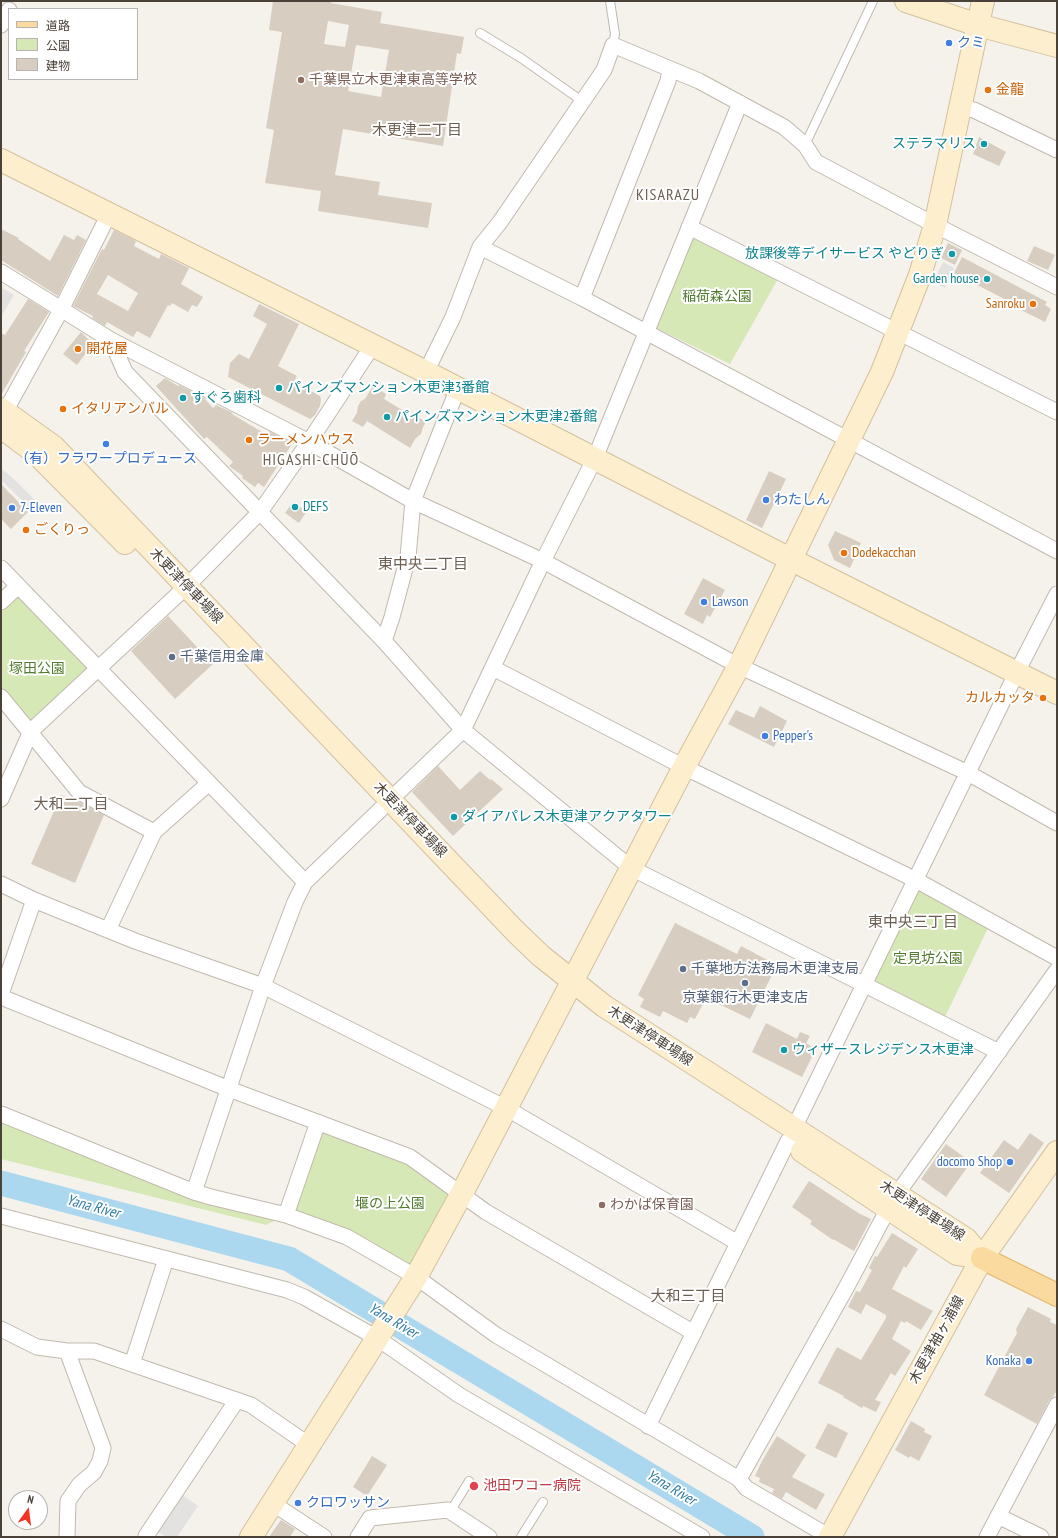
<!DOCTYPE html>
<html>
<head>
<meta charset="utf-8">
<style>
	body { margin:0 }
	#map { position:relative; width:1058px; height:1538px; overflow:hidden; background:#f5f2ec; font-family:"PT Sans Narrow","Noto Sans JP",sans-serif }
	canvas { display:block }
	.frame { position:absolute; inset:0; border:2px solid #4a4239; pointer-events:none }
	.legend { position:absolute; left:8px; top:8px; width:130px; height:72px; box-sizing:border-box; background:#fff; border:1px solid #b7b3b0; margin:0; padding:5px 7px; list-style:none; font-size:12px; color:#4a4239 }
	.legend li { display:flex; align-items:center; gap:8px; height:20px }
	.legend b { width:20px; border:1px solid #b7b3b0 }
	.north { position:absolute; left:8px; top:1490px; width:40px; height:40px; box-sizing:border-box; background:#fff; border:1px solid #b7b3b0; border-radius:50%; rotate:14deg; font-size:11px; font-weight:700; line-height:16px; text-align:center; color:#4a4239 }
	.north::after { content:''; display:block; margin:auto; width:14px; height:18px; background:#f43324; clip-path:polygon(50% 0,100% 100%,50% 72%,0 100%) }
</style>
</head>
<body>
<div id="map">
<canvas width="1058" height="1538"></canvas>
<div class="frame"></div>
<ul class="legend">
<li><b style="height:5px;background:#fbda9f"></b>道路</li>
<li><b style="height:11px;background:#d5e8b6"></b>公園</li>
<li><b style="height:11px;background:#d7cdc1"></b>建物</li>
</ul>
<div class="north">N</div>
</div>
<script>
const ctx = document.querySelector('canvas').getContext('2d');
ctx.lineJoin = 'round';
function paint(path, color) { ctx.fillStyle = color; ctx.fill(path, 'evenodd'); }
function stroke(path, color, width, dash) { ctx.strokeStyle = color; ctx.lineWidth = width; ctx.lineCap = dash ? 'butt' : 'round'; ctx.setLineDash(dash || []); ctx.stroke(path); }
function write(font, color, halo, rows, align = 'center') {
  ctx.font = font + ' "PT Sans Narrow","Noto Sans JP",sans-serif'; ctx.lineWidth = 4; ctx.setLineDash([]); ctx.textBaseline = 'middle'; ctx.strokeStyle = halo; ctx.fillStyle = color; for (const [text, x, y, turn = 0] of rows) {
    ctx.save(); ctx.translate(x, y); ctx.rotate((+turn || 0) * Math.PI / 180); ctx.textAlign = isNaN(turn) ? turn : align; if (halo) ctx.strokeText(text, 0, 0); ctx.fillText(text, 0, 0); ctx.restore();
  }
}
const green = new Path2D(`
	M694 236 779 277 730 364 656 328Z
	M20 596 89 670 31 727 1 690V612Z
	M917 889 988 928 944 1019 870 984Z
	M1 1119 284 1216 266 1225 1 1159Z
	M321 1131 407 1164 453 1197 411 1266 295 1211Z`);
const parking = new Path2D(`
	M943 262 954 268 945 288 933 282Z
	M1 287 14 295 1 317Z
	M1 468 14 479 36 501 30 508 1 480Z
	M181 1494 198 1506 177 1537H166L157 1531Z`);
const river = new Path2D(`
	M1 1183 289 1259 752 1537`);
const building = new Path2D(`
	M273 1H331V3L382 12 380 23 464 37 461 54 457 53 443 146 343 129 335 175 380 182 378 195 432 203 428 228 318 211 321 191 265 183 274 130 266 128 282 32 269 30ZM328 21 349 25 345 47 324 44ZM356 45 389 50 381 97 348 91Z
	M979 137 1006 152 999 166 973 154Z
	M1 229 19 238 18 239 50 261 64 235 74 240 77 235 86 240 58 296 1 260Z
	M114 230 136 241 134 246 159 259 161 254 189 268 181 284 203 297 197 307 192 305 188 312 172 303 170 306 168 305 150 338 137 331 133 337 107 322 105 326 92 318 93 316 73 306 102 249 104 250ZM108 275 138 293 128 311 97 294Z
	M948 243 962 250 955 265 941 258Z
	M1034 246 1055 255 1048 270 1027 261Z
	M962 257 1047 302 1045 305 1051 309 1045 322 1015 307 1016 305 954 273Z
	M28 299 49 312 24 351 26 352 1 395V333L5 335Z
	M259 304 299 324 278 366 297 376 294 381 320 396 321 400 320 406 315 415 310 419 228 377 230 363 239 354 249 359 267 324 253 316Z
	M81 332 93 344 77 365 63 354Z
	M165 378 178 386 179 385 203 397 213 408 216 405 233 413 232 414 267 435 269 431 292 444 264 487 258 483 255 487 242 478 243 476 229 466 233 462 207 437 204 439 156 386Z
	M373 386 386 394 384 399 412 416 413 414 426 422 423 427 421 434 415 439 410 448 367 421 363 427 352 421 357 413 358 406 361 401 365 399Z
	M769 471 786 479 762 528 746 520Z
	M1 484 28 512 11 529 1 519Z
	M293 502 307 511 299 523 285 513Z
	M835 531 861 543 850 568 834 560 828 545Z
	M703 578 725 590 710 617 707 615 703 624 684 614Z
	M168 616 213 664 175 699 131 651Z
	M760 706 787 721 774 747 728 724 736 710 754 718Z
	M438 766 460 790 480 771 490 780 491 779 503 789 453 836 412 792Z
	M61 795 83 804 104 815 75 883 31 864Z
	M675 923 737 954 741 946 777 965 750 1019 706 998 695 1019 690 1017 687 1023 663 1011 660 1017 640 1007 644 999 638 995Z
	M766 1023 797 1039 800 1032 810 1036 806 1043 816 1049 802 1077 752 1052Z
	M1030 1133 1044 1143 1009 1193 980 1173 1004 1140 1018 1150Z
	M946 1144 971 1162 946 1197 921 1179Z
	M809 1181 860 1214 871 1219 854 1251 833 1239V1240L810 1224 812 1221 792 1207Z
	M892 1233 918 1249 906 1268 904 1266 892 1289 933 1311 921 1330 906 1321 905 1323 901 1321 892 1339 911 1351 895 1376 891 1373 875 1400 881 1402 876 1412 863 1406 862 1408 843 1397 844 1396 818 1383 837 1347 861 1360 886 1318V1315L866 1304 861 1314 848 1307 856 1291 860 1292 872 1270 869 1268 875 1256 877 1257Z
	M1028 1307 1051 1319 1050 1322 1057 1325V1390L1053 1397 1049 1401 1037 1424 984 1395 1017 1333 1016 1329Z
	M911 1421 925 1429 924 1432 932 1436 919 1461 910 1456 909 1458 895 1450Z
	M828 1423 848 1433 836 1458 815 1448Z
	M777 1436 806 1455 792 1477 825 1494 816 1510 786 1492 782 1499 772 1493 774 1489 759 1482 760 1478 755 1476 762 1461Z
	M372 1456 387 1465 367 1496 353 1487Z
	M281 1520 295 1529 290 1537H269Z`);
const lane = new Path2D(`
	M610 1 615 34 613 45
	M480 33 521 58 582 101
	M805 145 873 1
	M450 1512 469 1481
	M521 1537 543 1502`);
const street = new Path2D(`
	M1 25 9 10
	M959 107 974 110 1057 150
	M689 227 1057 412
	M480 247 582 298 1057 551
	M1 272 111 340 309 442 413 501 543 561 739 666 968 773 1057 823
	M582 298 668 81 670 69
	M111 340 125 372 384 641 463 730 631 868 999 1052
	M426 372 453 317 480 247 500 222 604 70 613 45 699 81 784 127 805 145 816 162 935 225 1057 287
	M1 419 61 310 109 214
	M1 568 305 882
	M1 602 18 586
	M384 641 392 617 408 557 413 501 458 388
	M493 668 684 767 916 880 1057 958
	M1 697 79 792 154 832
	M1 799 31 731 187 586 260 512 309 442 373 345
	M390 800 463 730 543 561 595 458 740 103
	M1 884 34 900 135 941 263 986 506 1108 738 1243
	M108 930 154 832 209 783
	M1 994 34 900
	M1 997 229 1089 410 1157 486 1212 694 1333
	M1 1114 194 1192 211 1197 286 1215 347 1237 416 1277 496 1335 739 1479 746 1488 830 1537
	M794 1128 1017 672 1057 594
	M194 1192 263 986 295 902 305 882 381 809
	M897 1194 1057 970
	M286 1215 318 1122
	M1 1216 287 1290 304 1297 377 1338 459 1395 702 1537
	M1 1329 37 1347 67 1351H94L251 1405 309 1445
	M67 1351 103 1448 100 1461 94 1472 79 1485 68 1501 67 1537
	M132 1364 166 1259
	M648 1426 788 1141
	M739 1479 846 1288 888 1209
	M272 1503 324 1537
	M998 1516 1041 1537
	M148 1537 146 1536 237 1400
	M358 1537 370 1518 448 1510 489 1537
	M987 1537 1057 1405`);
const secondary = new Path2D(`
	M906 1 978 25 1057 46
	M1 160 426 372 790 559 1057 693
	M1 409 54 447 515 931 541 956 604 1006 966 1239 982 1258
	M1 427 37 454 125 543
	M802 1151 957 1254 982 1258
	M251 1537 416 1277 462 1193 684 767 739 666 882 372 920 275 935 225 983 1
	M830 1537 982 1258 1057 1152`);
const primary = new Path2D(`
	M982 1258 1057 1295`);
const markers = [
	[949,43,4,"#3f7fe0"],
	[301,80,4,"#8d6e63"],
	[988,90,4,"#e8710a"],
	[984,144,4,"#0f9aa8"],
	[952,254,4,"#0f9aa8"],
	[987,279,4,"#0f9aa8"],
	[1033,304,4,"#e8710a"],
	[78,349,4,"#e8710a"],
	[279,388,4,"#0f9aa8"],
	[183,398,4,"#0f9aa8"],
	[63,409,4,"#e8710a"],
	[387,417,4,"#0f9aa8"],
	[249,440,4,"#e8710a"],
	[106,444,4,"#3f7fe0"],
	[766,500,4,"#3f7fe0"],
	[295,507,4,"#0f9aa8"],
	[12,508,4,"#3f7fe0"],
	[26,530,4,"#e8710a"],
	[844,553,4,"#e8710a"],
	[704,602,4,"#3f7fe0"],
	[172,657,4,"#5c6f8a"],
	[1043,698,4,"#e8710a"],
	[765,736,4,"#3f7fe0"],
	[454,817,4,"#0f9aa8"],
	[683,969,4,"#5c6f8a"],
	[745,983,4,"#5c6f8a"],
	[784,1050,4,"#0f9aa8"],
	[1010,1162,4,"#3f7fe0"],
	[602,1205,4,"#8d6e63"],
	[1029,1361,4,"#3f7fe0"],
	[474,1486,5,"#e0444e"],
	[298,1503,4,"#3f7fe0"]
];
const shopNames = [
	["クミ",957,43],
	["（有）フラワープロデュース",106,459,"center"],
	["わたしん",774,500],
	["7-Eleven",20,508],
	["Lawson",712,602],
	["Pepper's",773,736],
	["docomo Shop",1002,1162,"right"],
	["Konaka",1021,1361,"right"],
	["クロワッサン",306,1503]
];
const educationNames = [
	["千葉県立木更津東高等学校",309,80],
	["わかば保育園",610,1205]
];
const foodNames = [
	["金龍",996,90],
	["Sanroku",1025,304,"right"],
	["開花屋",86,349],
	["イタリアンバル",71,409],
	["ラーメンハウス",257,440],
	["ごくりっ",34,530],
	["Dodekacchan",852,553],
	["カルカッタ",1035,698,"right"]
];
const cultureNames = [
	["ステラマリス",976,144,"right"],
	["放課後等デイサービス やどりぎ",944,254,"right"],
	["Garden house",979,279,"right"],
	["パインズマンション木更津3番館",287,388],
	["すぐろ歯科",191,398],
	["パインズマンション木更津2番館",395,417],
	["DEFS",303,507],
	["ダイアパレス木更津アクアタワー",462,817],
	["ウィザースレジデンス木更津",792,1050]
];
const parkNames = [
	["稲荷森公園",717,297],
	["塚田公園",37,669],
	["定見坊公園",928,959],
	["堰の上公園",390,1204]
];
const streetNames = [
	["木更津停車場線",186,586,46],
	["木更津停車場線",410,820,46],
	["木更津停車場線",650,1036,33],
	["木更津停車場線",922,1211,33],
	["木更津袖ヶ浦線",937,1340,-61]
];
const serviceNames = [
	["千葉信用金庫",180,657],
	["千葉地方法務局木更津支局",691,969],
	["京葉銀行木更津支店",745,998,"center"]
];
const healthNames = [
	["池田ワコー病院",483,1486]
];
const neighbourhoodNames = [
	["木更津二丁目",417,131],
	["東中央二丁目",423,565],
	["大和二丁目",71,805],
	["東中央三丁目",913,923],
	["大和三丁目",688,1297]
];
const waterNames = [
	["Yana River",93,1207,15],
	["Yana River",393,1321,31],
	["Yana River",671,1488,31]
];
const quarterNames = [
	["KISARAZU",668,195],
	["HIGASHI-CHŪŌ",311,460]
];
paint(green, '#d5e8b6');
paint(parking, '#e4e2e0');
stroke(river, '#abd8ef', 25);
paint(building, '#d7cdc1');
stroke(lane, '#c1b9ae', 10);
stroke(street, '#c1b9ae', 17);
stroke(secondary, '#d3c19d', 24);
stroke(primary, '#e1b66e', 24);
stroke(lane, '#fff', 8);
stroke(street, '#fff', 15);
stroke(secondary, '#fdeece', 22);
stroke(primary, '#fbda9f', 22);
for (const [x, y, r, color] of markers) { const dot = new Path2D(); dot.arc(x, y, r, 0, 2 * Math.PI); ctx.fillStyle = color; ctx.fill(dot); stroke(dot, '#fff', 1.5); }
write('14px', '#366cbe', '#fff', shopNames, 'left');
write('14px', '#785e54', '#fff', educationNames, 'left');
write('14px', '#c56008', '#fff', foodNames, 'left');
write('14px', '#0d838f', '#fff', cultureNames, 'left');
write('14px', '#517b2d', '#fff', parkNames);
write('14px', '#4a4239', '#fff', streetNames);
write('14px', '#4e5e75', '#fff', serviceNames, 'left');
write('14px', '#be3a42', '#fff', healthNames, 'left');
write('15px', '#6c5f51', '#fff', neighbourhoodNames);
write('italic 15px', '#307ca4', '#fff', waterNames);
ctx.letterSpacing = '1px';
write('16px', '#6c5f51', '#fff', quarterNames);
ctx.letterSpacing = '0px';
</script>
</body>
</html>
